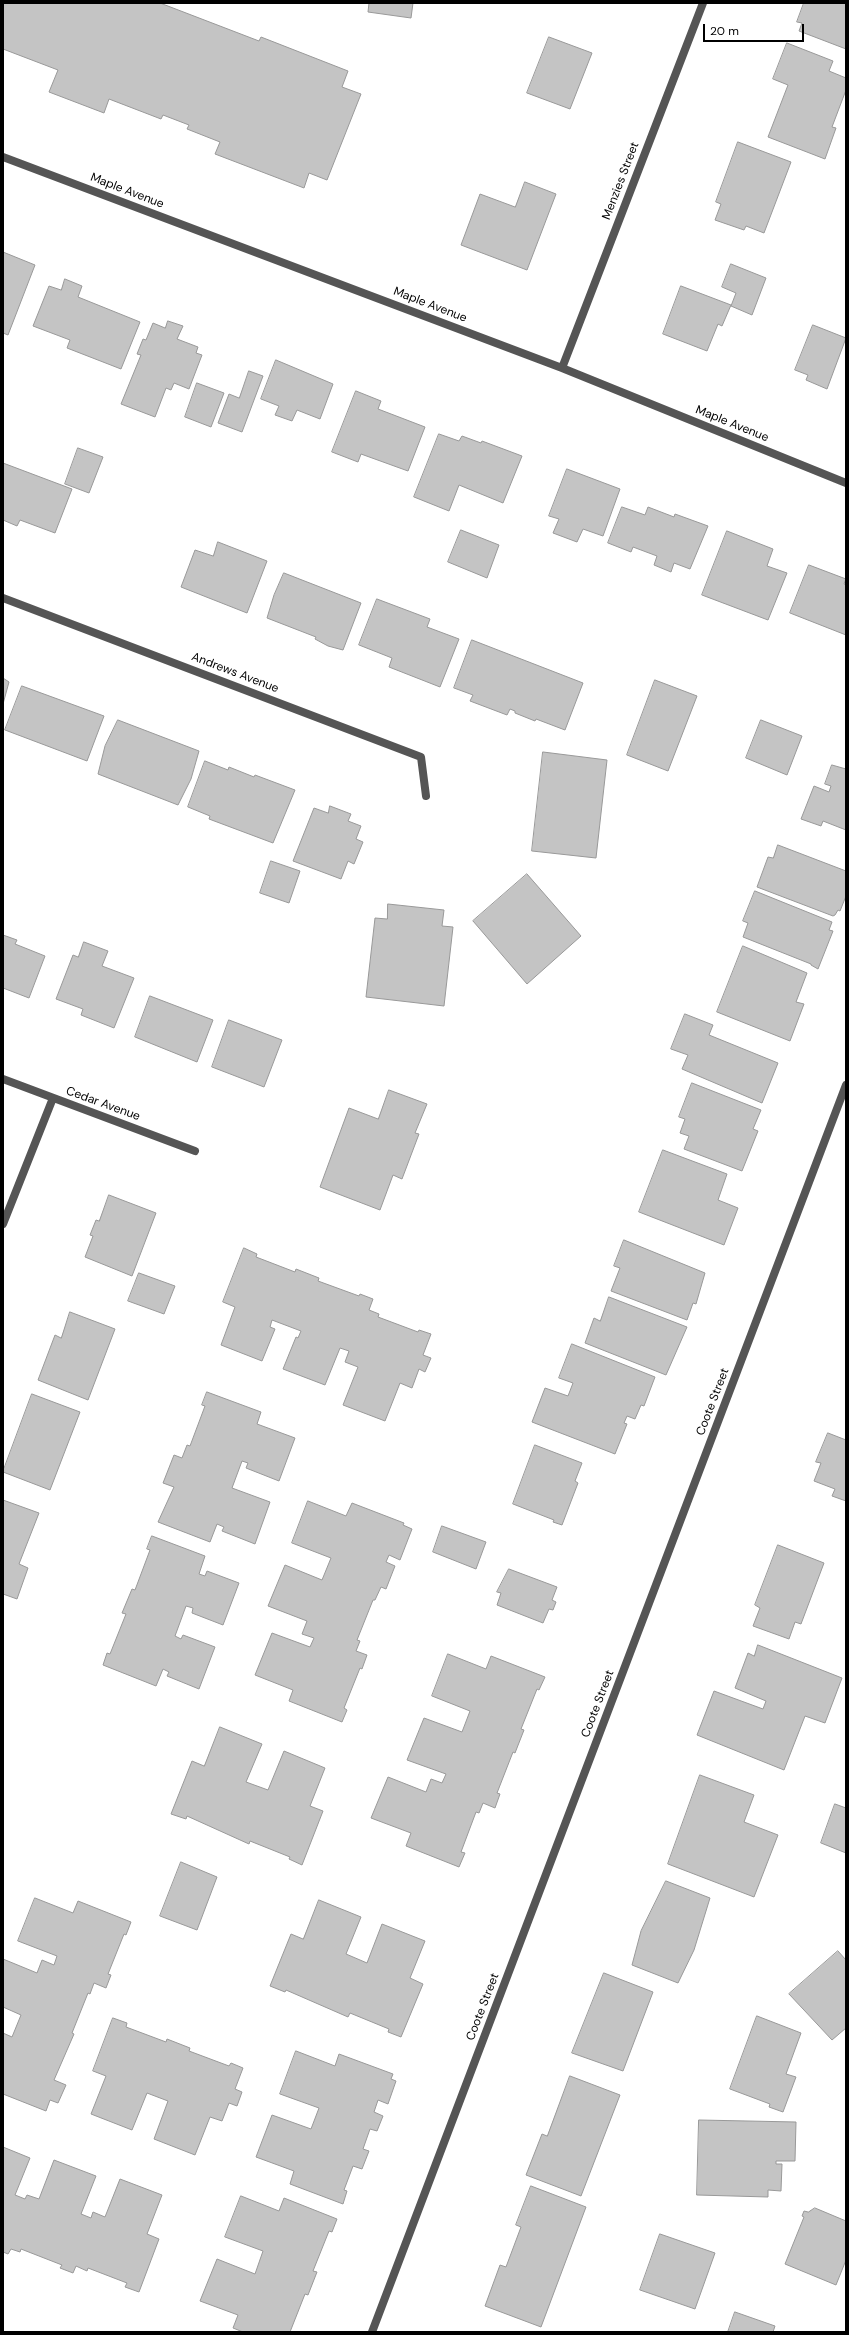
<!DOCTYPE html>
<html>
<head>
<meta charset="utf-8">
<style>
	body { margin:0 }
	#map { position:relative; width:849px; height:2335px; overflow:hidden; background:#fff; font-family:"DM Sans",sans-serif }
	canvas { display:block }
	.frame { position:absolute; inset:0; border:4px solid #000; pointer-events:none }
	.scale { position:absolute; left:703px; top:24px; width:101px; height:18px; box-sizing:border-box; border:2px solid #000; border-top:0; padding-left:5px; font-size:12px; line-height:14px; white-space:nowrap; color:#000; -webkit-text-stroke:3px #fff; paint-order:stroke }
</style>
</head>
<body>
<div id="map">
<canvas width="849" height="2335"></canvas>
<div class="frame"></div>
<div class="scale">20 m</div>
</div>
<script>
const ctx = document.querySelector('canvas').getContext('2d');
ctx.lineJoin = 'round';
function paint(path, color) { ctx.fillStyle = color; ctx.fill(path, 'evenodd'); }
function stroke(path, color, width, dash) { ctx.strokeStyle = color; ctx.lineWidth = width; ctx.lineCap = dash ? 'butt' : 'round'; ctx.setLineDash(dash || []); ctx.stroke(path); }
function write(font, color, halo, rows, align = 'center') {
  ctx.font = font + ' "DM Sans",sans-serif'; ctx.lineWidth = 3; ctx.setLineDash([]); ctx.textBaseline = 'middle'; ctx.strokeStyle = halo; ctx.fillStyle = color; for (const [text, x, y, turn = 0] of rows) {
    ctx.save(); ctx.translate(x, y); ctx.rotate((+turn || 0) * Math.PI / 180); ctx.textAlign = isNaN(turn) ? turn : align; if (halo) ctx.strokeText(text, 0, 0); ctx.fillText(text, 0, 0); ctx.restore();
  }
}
const building = new Path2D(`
	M3 3H160L259 41 261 37 348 71 342 87 361 94 327 180 309 173 304 188 215 154 220 142 187 129 189 125 163 115 161 119 109 99 104 113 49 92 58 70 3 49Z
	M367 3H413L411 18 368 12 369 3Z
	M804 3H846V49L799 31 802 23 797 22Z
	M549 37 592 53 570 109 527 93Z
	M787 43 833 61 829 71 846 78V90L832 127 836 128 825 159 768 137 788 85 773 79Z
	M738 142 791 162 764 233 746 226 744 230 715 220 721 204 716 202Z
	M525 182 556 194 527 270 461 245 480 194 515 207Z
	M3 252 35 265 8 335 3 333Z
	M731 264 766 278 752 315 731 306 736 293 722 287Z
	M65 279 82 286 78 297 140 322 121 369 67 348 70 340 33 326 49 286 61 290Z
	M681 286 731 305 722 326 718 324 707 351 663 334Z
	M168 321 183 326 177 339 198 347 196 353 202 355 189 389 174 383 171 390 166 388 155 417 121 404 141 355 137 354 143 339 146 340 153 323 165 328Z
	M813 325 846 338 827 389 806 380 808 375 795 370Z
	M276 360 333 384 320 419 297 410 292 421 275 415 279 406 261 399Z
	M249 371 263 376 242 432 218 423 229 394 239 398Z
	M197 383 224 393 211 427 185 417Z
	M356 391 381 401 378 409 425 427 408 471 361 454 358 462 332 452Z
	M439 434 459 441 462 436 481 443 482 441 522 456 503 503 459 485 449 511 414 497Z
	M78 448 103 457 89 493 65 484Z
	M3 463 72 489 55 533 20 520 17 526 3 520Z
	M567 469 620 489 603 536 583 529 577 542 553 533 559 519 549 516Z
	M622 507 645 515 648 507 674 517 675 514 708 526 690 569 674 563 671 572 654 565 657 556 633 547 631 552 608 543Z
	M461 530 499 545 487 578 448 562Z
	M727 531 773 549 767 566 787 573 768 620 702 595Z
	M218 542 267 561 247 613 181 587 195 550 213 556Z
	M809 565 846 579 844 584 846 585V635L790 613Z
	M284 573 361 603 343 650 328 646 315 639 316 637 267 618 274 595Z
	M377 599 430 619 427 627 459 639 440 687 389 667 392 658 359 645Z
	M472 640 583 683 565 730 536 719 535 721 515 713V711L510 709 507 715 470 701 473 695 454 688Z
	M3 678 9 682 3 704Z
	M655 680 697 696 668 771 627 755Z
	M22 686 104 716 87 761 5 730Z
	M118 720 199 751 191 779 178 805 98 774 105 746Z
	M761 720 802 736 787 775 746 758Z
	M543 752 607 760 596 858 532 851Z
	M205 761 228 770 229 767 254 777 255 775 295 790 273 843 209 819 210 816 188 807Z
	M832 765 846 769V830L823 821 821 826 801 819 814 786 829 792 831 786 825 784Z
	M330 806 351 814 348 821 361 826 356 839 363 842 354 864 348 861 341 879 293 861 314 808 328 813Z
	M778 845 846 871V896L840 911 838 910 835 915 833 916 757 887 768 857 773 858Z
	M271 861 300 871 289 903 260 893Z
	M527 874 581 936 527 984 473 921Z
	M755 891 832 922 829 930 833 931 818 969 811 965V964L743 937 748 923 743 921Z
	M388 904 444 910 442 926 453 927 444 1006 366 997 375 918 387 919Z
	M3 935 17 940 15 944 45 956 29 998 3 988Z
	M84 942 108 951 102 966 134 978 114 1028 81 1015 83 1009 56 999 73 955 78 957Z
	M743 946 807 973 796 1002 804 1004 790 1041 717 1012Z
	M150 996 213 1020 197 1062 135 1037Z
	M685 1014 713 1025 709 1035 778 1063 762 1103 682 1069 688 1055 671 1049Z
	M229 1020 282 1040 264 1087 212 1067Z
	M692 1083 761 1110 753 1129 758 1131 742 1171 684 1149 689 1136 680 1133 685 1119 679 1117Z
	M389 1090 427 1104 415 1133 419 1134 402 1179 393 1175 380 1210 320 1187 349 1108 378 1119Z
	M663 1150 727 1174 718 1200 738 1208 724 1245 639 1212Z
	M109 1195 156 1213 132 1276 85 1257 93 1236 90 1235 96 1220 99 1221Z
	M624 1240 705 1273 696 1304 693 1303 687 1320 611 1291 620 1268 614 1266Z
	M244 1248 257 1254 256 1257 295 1272 296 1269 319 1278 318 1281 359 1296 360 1294 373 1299 369 1310 379 1314 378 1317 418 1332 419 1330 431 1334 423 1355 431 1358 425 1372 419 1369 412 1388 400 1383 385 1421 343 1405 358 1367 345 1362 349 1351 340 1348 325 1385 283 1369 296 1337 298 1338 301 1331 272 1320 270 1327 275 1329 262 1361 221 1345 235 1307 223 1302Z
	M139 1273 175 1286 164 1314 128 1301Z
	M609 1297 687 1327 666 1375 585 1343 594 1318 600 1321Z
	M70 1312 115 1329 88 1400 38 1380 55 1335 61 1338Z
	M572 1344 655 1377 644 1406 641 1405 635 1419 627 1416 624 1423 627 1424 615 1454 532 1422 545 1388 568 1396 573 1383 559 1378Z
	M207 1392 261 1412 257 1424 295 1438 279 1481 246 1468 248 1463 242 1461 232 1488 270 1502 255 1544 222 1531 224 1527 217 1524 210 1542 158 1522 174 1487 163 1483 174 1455 182 1458 187 1445 190 1446 205 1406 202 1405Z
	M32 1394 80 1412 50 1490 3 1472Z
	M828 1433 846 1440V1501L832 1496 835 1489 814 1481 821 1463 816 1462Z
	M535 1445 582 1463 575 1481 578 1483 562 1525 553 1522 554 1520 513 1504Z
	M3 1500 39 1513 19 1564 28 1568 17 1599 3 1594Z
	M308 1501 346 1516 352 1503 404 1523 403 1525 412 1529 400 1560 389 1555 386 1562 395 1566 386 1589 381 1587 375 1600H373L357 1640 360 1641 356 1651 367 1655 362 1669 360 1668 344 1708 347 1710 342 1722 289 1701 293 1690 255 1675 272 1633 310 1647 314 1638 302 1634 307 1621 268 1606 285 1565 322 1580 331 1558 292 1543Z
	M442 1526 486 1542 476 1569 433 1552Z
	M152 1536 205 1556 199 1574 205 1576 207 1571 239 1583 223 1625 192 1613 193 1608 186 1606 175 1636 181 1639 183 1635 215 1647 199 1689 167 1676 169 1672 163 1669 156 1686 103 1665 107 1653 110 1654 126 1614 122 1613 132 1589 135 1590 150 1550 147 1549Z
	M778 1545 824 1563 801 1624 795 1622 789 1639 753 1626 760 1608 755 1605Z
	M509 1569 557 1587 552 1600 556 1602 553 1610 549 1609 543 1623 497 1605 501 1593 497 1592Z
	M758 1645 842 1678 825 1723 805 1716 784 1770 697 1735 714 1691 763 1709 766 1701 735 1688 748 1653 754 1656Z
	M448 1654 486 1669 491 1656 545 1677 539 1690 537 1689 521 1729 524 1730 515 1753 513 1752 497 1793 500 1794 495 1808 483 1803 479 1813 476 1812 461 1852 465 1853 459 1867 406 1846 411 1833 371 1818 388 1777 426 1792 431 1779 442 1783 446 1774 407 1760 424 1718 462 1732 470 1711 432 1696Z
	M220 1727 262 1744 246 1782 268 1790 284 1751 325 1768 310 1806 323 1811 302 1865 289 1859 290 1857 250 1841 249 1844 187 1816 186 1819 171 1814 192 1761 204 1766Z
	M700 1775 754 1795 744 1822 778 1835 754 1897 668 1864Z
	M835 1804 846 1808V1853L821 1843Z
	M181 1862 217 1877 197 1930 160 1916Z
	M666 1881 710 1898 694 1950 678 1983 632 1965 641 1931Z
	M35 1898 73 1913 78 1901 131 1922 126 1935 124 1934 108 1974 111 1975 106 1988 94 1983 90 1994 88 1993 72 2033 74 2034 54 2080 66 2085 58 2103 50 2100 46 2111 3 2094V2033L12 2037 21 2015 3 2007V1959L37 1973 42 1960 54 1965 57 1956 18 1941Z
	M319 1900 361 1917 346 1954 367 1963 382 1924 425 1941 410 1978 423 1984 401 2037 388 2032 389 2029 350 2013 348 2017 286 1990 285 1992 270 1986 291 1934 303 1939Z
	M838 1951 846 1960V2028L832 2040 789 1994Z
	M604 1973 653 1992 623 2071 572 2053Z
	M757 2016 801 2033 786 2074 796 2077 783 2112 769 2107 770 2104 730 2089Z
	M113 2018 127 2023 126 2027 166 2042 167 2039 190 2048 189 2051 229 2066 231 2063 243 2068 235 2089 242 2092 237 2106 229 2103 222 2121 210 2117 195 2155 154 2139 168 2101 147 2093 132 2130 91 2114 106 2076 93 2071Z
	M296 2051 335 2066 339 2054 393 2074 391 2079 396 2081 388 2104 378 2100 374 2112 383 2116 377 2131 370 2129 363 2149 369 2151 362 2169 353 2166 344 2190 347 2191 343 2204 290 2184 294 2171 256 2157 272 2115 311 2129 319 2108 280 2094Z
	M570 2076 620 2095 581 2196 526 2175 542 2134 547 2136Z
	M699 2120 796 2122 795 2161H776V2164H782L781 2191 768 2190V2197L697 2195Z
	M3 2147 30 2158 15 2195 25 2199 27 2195 39 2199 54 2160 96 2176 81 2214 91 2218 93 2212 105 2217 120 2179 162 2195 147 2234 159 2239 139 2292 125 2287 127 2283 88 2268 87 2271 76 2266 73 2273 60 2268 62 2265 21 2249 20 2252 11 2249 8 2254 3 2252Z
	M531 2186 586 2207 541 2327 485 2306 500 2265 506 2267 521 2227 516 2225Z
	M241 2196 279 2211 284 2198 337 2219 332 2232 329 2231 313 2271 317 2272 308 2295 305 2294 290 2332H243L233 2328 238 2315 200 2301 217 2259 255 2274 263 2251 225 2237Z
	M815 2208 846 2221V2260L836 2285 785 2264 804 2217 802 2216 804 2211 808 2212Z
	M660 2234 715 2253 695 2309 640 2290Z
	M735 2312 775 2326 773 2332H728Z`);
const street = new Path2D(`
	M3 157 562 368 846 483
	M562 368 703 3
	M3 598 421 757 426 796
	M3 1079 195 1151
	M3 1224 53 1098
	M372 2332 846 1085`);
const streetNames = [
	["Menzies Street",621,181,-69],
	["Maple Avenue",127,191,21],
	["Maple Avenue",430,305,21],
	["Maple Avenue",732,424,22],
	["Andrews Avenue",235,673,21],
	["Cedar Avenue",103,1104,20],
	["Coote Street",713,1402,-69],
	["Coote Street",598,1704,-69],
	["Coote Street",483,2007,-69]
];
paint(building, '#c4c4c4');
stroke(building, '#999', 1);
stroke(street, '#555', 8);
write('12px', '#000', '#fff', streetNames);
</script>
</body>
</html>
